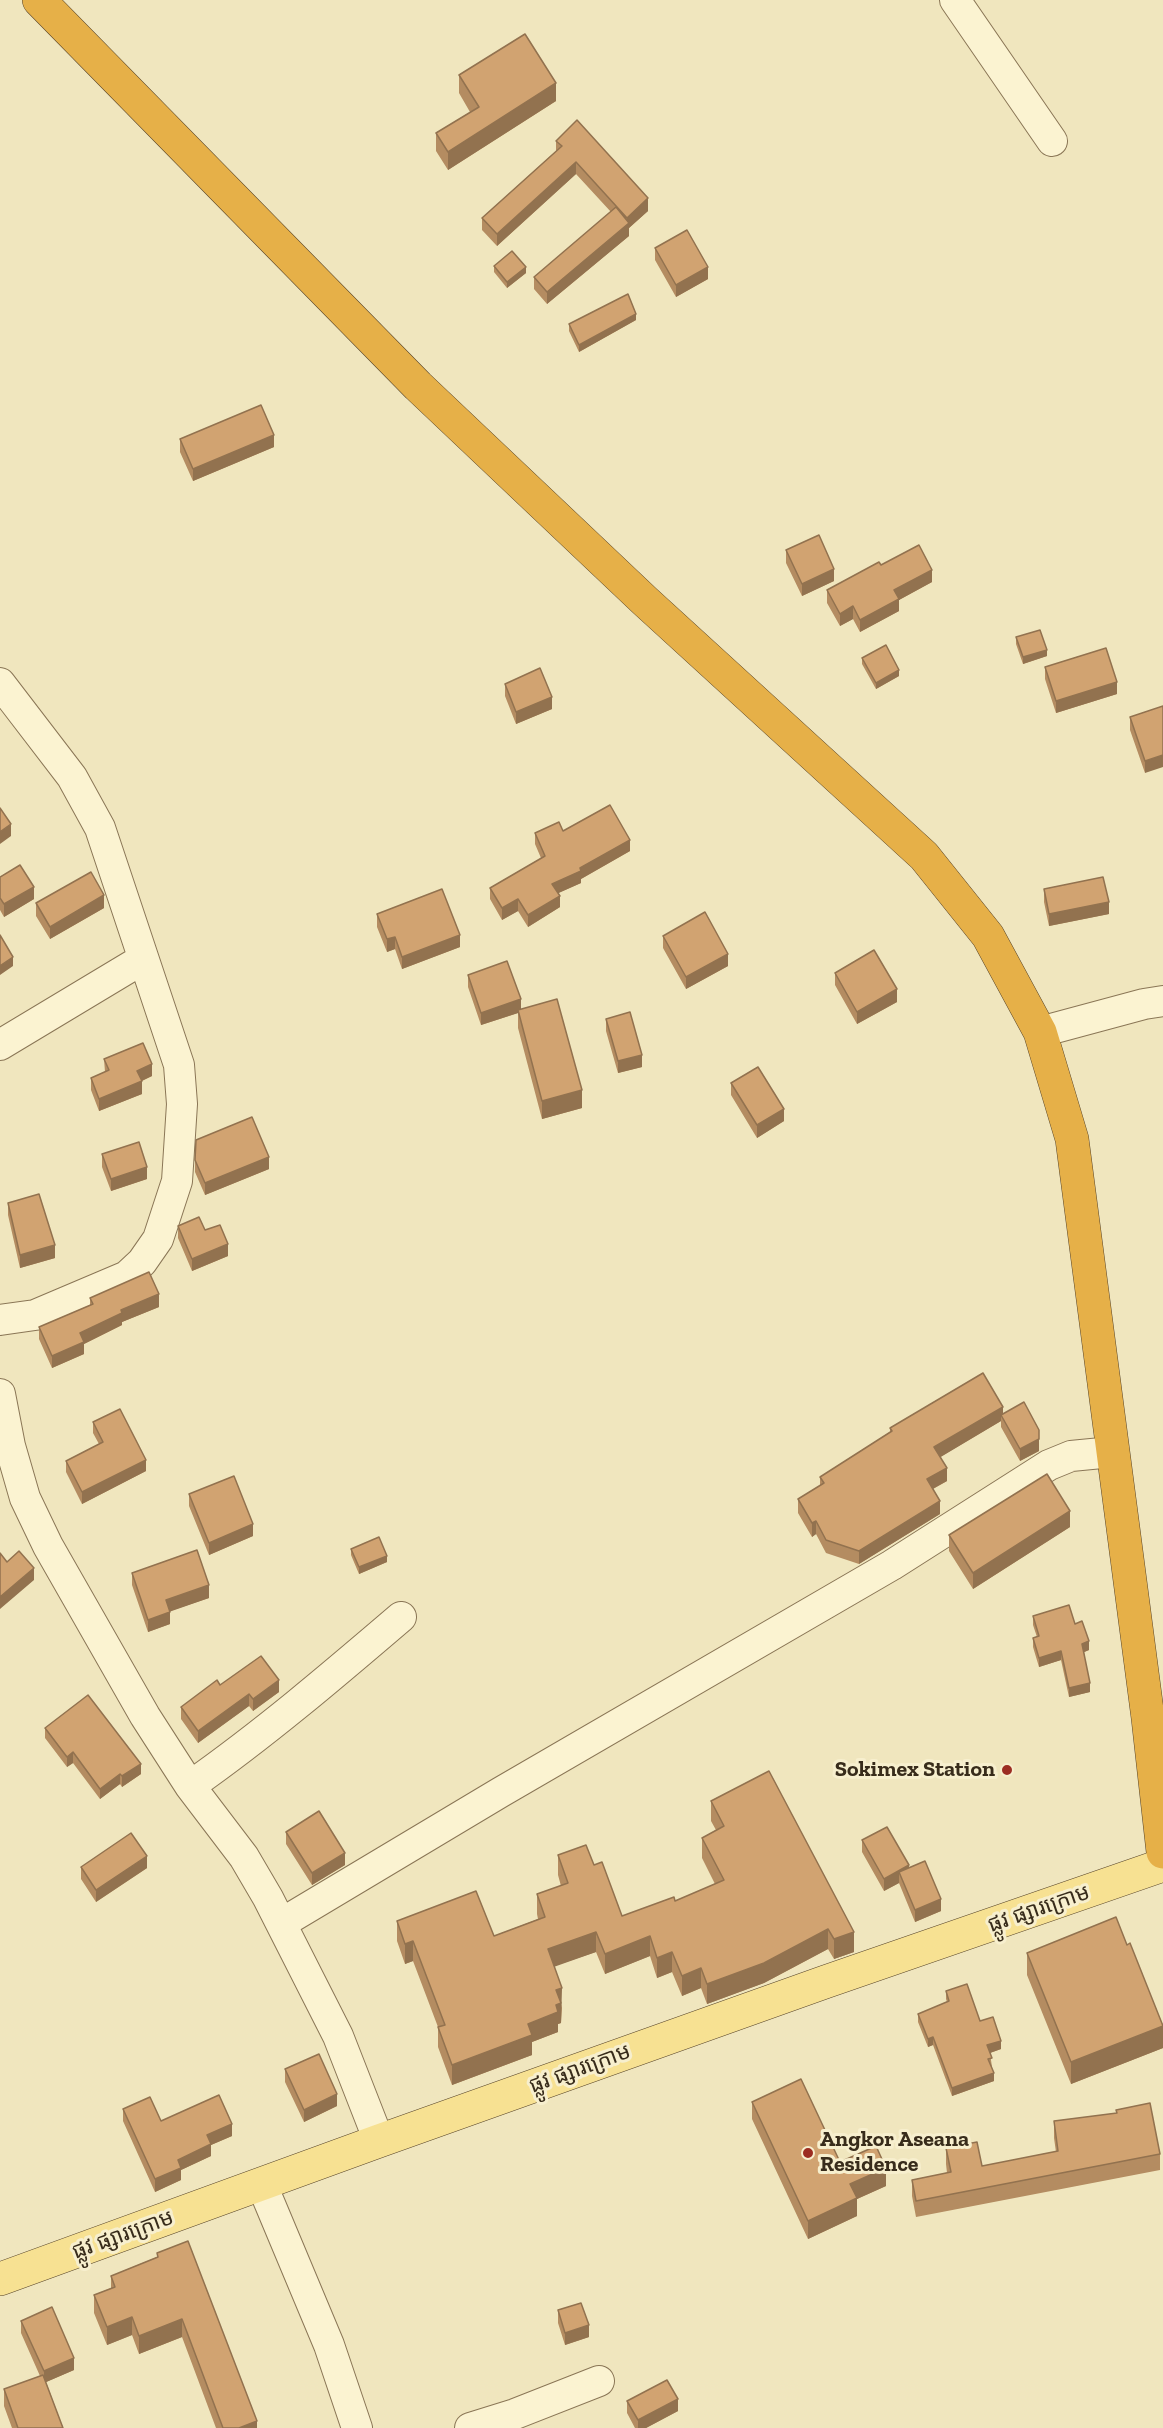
<!DOCTYPE html>
<html>
<head>
<meta charset="utf-8">
<style>
	body { margin:0 }
	canvas { display:block; background:#f0e6be }
</style>
</head>
<body>
<canvas width="1163" height="2428"></canvas>
<script>
const ctx = document.querySelector('canvas').getContext('2d');
ctx.lineJoin = 'round';
function stroke(path, color, width, dash) { ctx.strokeStyle = color; ctx.lineWidth = width; ctx.lineCap = dash ? 'butt' : 'round'; ctx.setLineDash(dash || []); ctx.stroke(path); }
function paint(path, color) { ctx.fillStyle = color; ctx.fill(path, 'evenodd'); }
function write(font, color, halo, rows, align = 'center') {
  ctx.font = font + ' "Zilla Slab","Noto Sans Khmer",serif'; ctx.lineWidth = 6; ctx.setLineDash([]); ctx.textBaseline = 'middle'; ctx.strokeStyle = halo; ctx.fillStyle = color; for (const [text, x, y, turn = 0] of rows) {
    ctx.save(); ctx.translate(x, y); ctx.rotate((+turn || 0) * Math.PI / 180); ctx.textAlign = isNaN(turn) ? turn : align; if (halo) ctx.strokeText(text, 0, 0); ctx.fillText(text, 0, 0); ctx.restore();
  }
}
const minor = new Path2D(`
	M955 0 1052 141
	M0 683 72 777 100 828 179 1065 182 1104 177 1181 158 1239 142 1262 127 1276 35 1315 0 1320
	M1040 1032 1144 1004 1163 1001
	M0 1045 143 959
	M0 1394 10 1446 25 1498 48 1546 145 1716 190 1786 244 1857 268 1898 338 2036 379 2141
	M190 1786C264 1734 332 1676 401 1617
	M282 1923 501 1792 892 1565 1049 1465 1071 1456 1112 1452
	M262 2185 329 2345 357 2428
	M470 2428 515 2414 599 2381`);
const major = new Path2D(`
	M0 2279 379 2141 825 1982 1163 1865`);
const highway = new Path2D(`
	M39 0 418 386 645 601 924 856 988 936 1040 1032 1072 1139 1148 1718 1163 1852`);
const wall = new Path2D(`
	M459 75 556 101 448 170 436 151V133L470 112 459 93Z
	M556 141 648 211 629 228V236L547 304 534 289V277L611 212 576 174 497 246 482 230V218L556 151Z
	M655 248 708 279 676 297 655 260Z
	M494 266 526 273 507 288 494 272Z
	M636 320 579 352 569 331V324Z
	M180 439 274 447 193 481 180 452Z
	M786 550 834 581 802 596 786 563Z
	M881 565 932 582 899 600V611L860 632 853 619 840 626 827 603V590Z
	M1016 637 1047 656 1023 664 1016 644Z
	M862 658 899 676 876 689 862 664Z
	M1045 667 1117 694 1056 713 1045 679Z
	M505 684 552 709 516 724 505 696Z
	M1163 706 1145 773 1130 730V717Z
	M563 831 630 851 581 879V883L558 893 560 907 528 927 518 911 502 920 490 899V888L541 858 535 844V833Z
	M0 877 34 899 4 917 0 910Z
	M1044 889 1109 914 1049 926 1044 902Z
	M36 903 104 908 50 939 36 916Z
	M377 914 460 947 402 969 395 949 387 952 377 927Z
	M663 936 728 966 686 989 663 948Z
	M835 973 897 1002 857 1024 835 985Z
	M468 975 521 1009 582 1108 542 1119 518 1028V1013L481 1025 468 987Z
	M606 1019 642 1067 618 1073 606 1031Z
	M104 1059 152 1076 142 1081V1094L99 1111 91 1090V1078L105 1072Z
	M731 1083 784 1121 757 1138 731 1095Z
	M102 1154 147 1179 111 1191 102 1167Z
	M195 1160 269 1169 205 1195 195 1172Z
	M8 1203 55 1258 20 1268 8 1215Z
	M178 1226 205 1230 228 1256 192 1271 178 1238Z
	M90 1298 159 1307 122 1322V1325L84 1344V1354L52 1368 39 1339V1327L90 1305Z
	M1003 1414 1039 1451 1020 1461 1001 1427V1421L940 1457 947 1481 933 1489 940 1514 859 1564 826 1553 816 1534 812 1537 798 1513V1499L820 1486V1477L890 1432V1428Z
	M93 1422 146 1471 82 1504 66 1472V1461L99 1444 93 1433Z
	M189 1494 253 1536 209 1555 189 1506Z
	M1070 1527 973 1589 949 1551V1535Z
	M351 1549 387 1562 359 1574 351 1555Z
	M132 1573 209 1598 170 1611V1624L148 1632 132 1585Z
	M1033 1616 1075 1624 1089 1650 1084 1652 1090 1692 1069 1697 1061 1660 1039 1667 1033 1647V1638L1037 1637 1033 1625Z
	M220 1685 279 1692 253 1711 249 1706 198 1743 181 1719V1707Z
	M45 1728 141 1774 122 1787 120 1784 100 1799 73 1763 67 1767 45 1738Z
	M711 1801 854 1952 834 1959 828 1949 764 1983 707 2004 701 1988 682 1996 672 1972 657 1978 650 1956 605 1974 596 1952 554 1966 562 2008 561 2023 558 2024V2032L532 2042V2055L452 2085 438 2047V2027L413 1961 405 1964 397 1941V1921L494 1936 538 1919 537 1914V1894L561 1886 558 1875V1855L594 1865 622 1916 675 1901 715 1884 702 1858V1838L716 1830 711 1821Z
	M286 1832 345 1865 312 1885 286 1844Z
	M862 1840 909 1868 941 1911 915 1922 899 1883 884 1891 862 1852Z
	M81 1867 147 1868 96 1902 81 1879Z
	M1127 1945 1163 2025V2048L1071 2084 1027 1975V1953Z
	M946 1991 980 2021 1001 2049 990 2053 994 2081 952 2096 933 2045 928 2047 918 2022V2014L947 2002 946 1999Z
	M285 2069 337 2106 304 2122 285 2082Z
	M752 2102 840 2162 886 2186 857 2199V2216L808 2239 752 2119Z
	M123 2109 161 2121 232 2136 211 2145V2156L181 2170V2180L155 2192 123 2121Z
	M1116 2110 1160 2154V2170L916 2217 912 2196V2180L947 2173 946 2164V2148L982 2166 1056 2152 1054 2138V2121L1116 2114Z
	M157 2253 257 2428H216L182 2337 139 2354 132 2335 107 2345 94 2313V2295L111 2288V2276L157 2257Z
	M558 2310 589 2337 565 2345 558 2323Z
	M21 2321 74 2370 46 2382 63 2428H12L4 2406V2389L40 2376 21 2333Z
	M627 2401 678 2411 646 2428H635L627 2413Z`);
const shadedWall = new Path2D(`
	M556 83V101L448 170V152Z
	M576 162V174L497 246V234Z
	M648 198V211L629 228V236L547 304V292L627 225V218Z
	M526 267V273L507 288V282Z
	M708 267V279L676 297V285Z
	M636 314V320L579 352V345Z
	M274 435V447L193 481V469Z
	M834 569V581L802 596V584Z
	M932 570V582L899 600V611L860 632V620L894 590Z
	M853 606V619L840 626V614Z
	M1047 650V656L1023 664V657Z
	M899 670V676L876 689V683Z
	M1117 682V694L1056 713V701Z
	M552 697V709L516 724V712Z
	M1163 755V767L1145 773V761Z
	M11 824V836L0 844V832Z
	M630 840V851L581 879V883L552 896V884Z
	M34 887V899L4 917V904Z
	M104 895V908L50 939V927Z
	M560 896V907L528 927V915Z
	M518 899V911L502 920V908Z
	M1109 902V914L1049 926V914Z
	M460 935V947L402 969V957Z
	M395 937V949L387 952V939Z
	M728 954V966L686 989V977Z
	M13 957V966L0 975V966Z
	M897 989V1002L857 1024V1012Z
	M521 999V1012L518 1010V1013L481 1025V1013Z
	M642 1055V1067L618 1073V1061Z
	M152 1064V1076L137 1083V1071Z
	M142 1081V1094L99 1111V1099Z
	M582 1090V1108L542 1119V1101Z
	M784 1109V1121L757 1138V1125Z
	M269 1157V1169L205 1195V1183Z
	M147 1167V1179L111 1191V1179Z
	M228 1244V1256L192 1271V1259Z
	M55 1245V1258L20 1268V1255Z
	M159 1294V1307L122 1322V1325L84 1344V1354L52 1368V1356L80 1333 121 1310Z
	M1003 1407V1418L1001 1415V1421L934 1461V1447Z
	M1039 1439V1451L1020 1461V1449Z
	M146 1460V1471L82 1504V1492Z
	M947 1468V1481L927 1492V1479Z
	M940 1501V1514L859 1564V1551Z
	M1070 1511V1527L973 1589V1573Z
	M816 1521V1534L812 1537V1523Z
	M253 1524V1536L209 1555V1543Z
	M387 1556V1562L359 1574V1567Z
	M34 1568V1580L0 1609V1597Z
	M209 1585V1598L166 1613V1600Z
	M170 1612V1624L148 1632V1620Z
	M1089 1641V1650L1082 1653V1644Z
	M1061 1651V1660L1039 1667V1658Z
	M279 1680V1692L253 1711V1699Z
	M1090 1683V1692L1069 1697V1688Z
	M249 1694V1706L198 1743V1731Z
	M73 1752V1763L67 1767V1757Z
	M141 1764V1774L122 1787V1776Z
	M120 1774V1784L100 1799V1789Z
	M345 1853V1865L312 1885V1873Z
	M147 1856V1868L96 1902V1890Z
	M909 1865V1877L899 1872V1883L884 1891V1879Z
	M941 1899V1911L915 1922V1910Z
	M828 1929V1949L764 1983 707 2004V1984Z
	M596 1932V1952L548 1969V1949Z
	M854 1932V1952L834 1959V1939Z
	M650 1936V1956L605 1974V1954Z
	M413 1941V1961L405 1964V1944Z
	M672 1952V1972L657 1978V1958Z
	M701 1968V1988L682 1996V1976Z
	M562 1988 561 2023 558 2024V2032L532 2042V2055L452 2085V2065L528 2024 556 1990Z
	M1163 2026V2048L1071 2084V2062Z
	M933 2037V2045L928 2047V2039Z
	M1001 2041V2049L987 2054V2045Z
	M994 2073V2081L952 2096V2088Z
	M337 2094V2106L304 2122V2110Z
	M232 2124V2136L211 2145V2156L181 2170V2180L155 2192V2179L207 2135Z
	M886 2168V2186L857 2199V2216L808 2239V2221L850 2184Z
	M132 2317V2335L107 2345V2327Z
	M182 2319V2337L139 2354V2336Z
	M589 2325V2337L565 2345V2333Z
	M74 2358V2370L44 2383V2371Z
	M678 2399V2411L646 2428H638V2420Z
	M257 2421V2428H239Z`);
const building = new Path2D(`
	M525 34 556 83 448 152 436 133 479 107 459 75Z
	M577 120 648 198 627 218 576 162 497 234 482 218 562 146 556 141Z
	M616 207 629 223 547 292 534 277Z
	M687 230 708 267 676 285 655 248Z
	M512 251 526 267 507 282 494 266Z
	M628 294 636 314 579 345 569 324Z
	M261 405 274 435 193 469 180 439Z
	M819 535 834 569 802 584 786 550Z
	M919 545 932 570 894 590 899 599 860 620 853 606 840 614 827 590 879 562 881 565Z
	M1040 630 1047 650 1023 657 1016 637Z
	M886 645 899 670 876 683 862 658Z
	M1106 648 1117 682 1056 701 1045 667Z
	M540 668 552 697 516 712 505 684Z
	M1163 706V755L1145 761 1130 717Z
	M610 805 630 840 580 868 581 871 552 884 560 896 528 915 518 899 502 908 490 888 545 856 535 833 559 822 563 831Z
	M0 808 11 824 0 832Z
	M20 865 34 887 4 904 0 898V877Z
	M91 872 104 895 50 927 36 903Z
	M1103 877 1109 902 1049 914 1044 889Z
	M442 889 460 935 402 957 395 937 387 939 377 914Z
	M705 912 728 954 686 977 663 936Z
	M0 935 13 957 0 966Z
	M874 950 897 989 857 1012 835 973Z
	M507 961 521 999 481 1013 468 975Z
	M557 999 582 1090 542 1101 518 1010Z
	M630 1012 642 1055 618 1061 606 1019Z
	M143 1043 152 1064 137 1071 142 1081 99 1099 91 1078 109 1070 104 1059Z
	M758 1067 784 1109 757 1125 731 1083Z
	M252 1117 269 1157 205 1183 195 1160 196 1140Z
	M139 1142 147 1167 111 1179 102 1154Z
	M39 1194 55 1245 20 1255 8 1203Z
	M199 1217 205 1230 220 1225 228 1244 192 1259 178 1226Z
	M149 1272 159 1294 121 1310 122 1313 80 1333 84 1342 52 1356 39 1327 93 1304 90 1298Z
	M983 1373 1003 1407 934 1447 947 1468 927 1479 940 1501 859 1551 826 1540 816 1521 812 1523 798 1499 824 1483 820 1477 892 1431 890 1428Z
	M1024 1402 1039 1430V1439L1020 1449 1001 1415Z
	M120 1409 146 1460 82 1492 66 1461 103 1442 93 1422Z
	M1047 1474 1070 1511 973 1573 949 1535Z
	M234 1476 253 1524 209 1543 189 1494Z
	M379 1537 387 1556 359 1567 351 1549Z
	M197 1550 209 1585 166 1600 170 1612 148 1620 132 1573Z
	M19 1551 34 1568 0 1597V1553L7 1562Z
	M1069 1605 1075 1624 1082 1621 1089 1641 1082 1644 1090 1683 1069 1688 1061 1651 1039 1658 1033 1638 1039 1636 1033 1616Z
	M261 1656 279 1680 253 1699 249 1694 198 1731 181 1707 217 1680 220 1685Z
	M88 1695 141 1764 122 1776 120 1774 100 1789 73 1752 67 1757 45 1728Z
	M769 1771 854 1932 834 1939 828 1929 764 1963 707 1984 701 1968 682 1976 672 1952 657 1958 650 1936 605 1954 596 1932 548 1949 562 1988 556 1990 561 2003 556 2005 558 2012 528 2024 532 2035 452 2065 438 2027 445 2025 413 1941 405 1944 397 1921 476 1891 494 1936 545 1917 537 1894 568 1883 558 1855 586 1845 594 1865 602 1862 622 1916 674 1897 675 1901 724 1880 702 1838 724 1826 711 1801Z
	M319 1811 345 1853 312 1873 286 1832Z
	M887 1827 909 1865 884 1879 862 1840Z
	M131 1833 147 1856 96 1890 81 1867Z
	M925 1861 941 1899 915 1910 899 1872Z
	M1116 1917 1127 1945 1130 1943 1163 2026 1071 2062 1027 1953Z
	M967 1984 980 2021 993 2017 1001 2041 987 2045 992 2058 988 2059 994 2073 952 2088 933 2037 928 2039 918 2014 949 2001 946 1991Z
	M319 2054 337 2094 304 2110 285 2069Z
	M801 2079 840 2162 876 2146 886 2168 850 2184 857 2198 808 2221 752 2102Z
	M219 2095 232 2124 207 2135 211 2144 178 2160 181 2168 155 2179 123 2109 150 2097 161 2121Z
	M1150 2103 1160 2154 916 2201 912 2180 951 2172 946 2148 977 2142 982 2166 1058 2151 1054 2121 1117 2113 1116 2110Z
	M188 2241 257 2421 239 2428H223L182 2319 139 2336 132 2317 107 2327 94 2295 115 2287 111 2276 158 2257 157 2253Z
	M581 2303 589 2325 565 2333 558 2310Z
	M52 2307 74 2358 44 2371 21 2321Z
	M43 2375 63 2428H18L4 2389Z
	M667 2380 678 2399 638 2420 627 2401Z`);
const markers = [
	[1007,1770,6,"#9c2d22"],
	[808,2153,6,"#9c2d22"]
];
const poiNames = [
	["Sokimex Station",995,1770],
	["Angkor Aseana",820,2140,"left"],
	["Residence",820,2165,"left"]
];
const streetNames = [
	["ផ្លូវ ផ្សារក្រោម",1039,1909,-19],
	["ផ្លូវ ផ្សារក្រោម",580,2069,-20],
	["ផ្លូវ ផ្សារក្រោម",123,2235,-20]
];
stroke(minor, '#8a7656', 32);
stroke(major, '#57442a', 34);
stroke(highway, '#57442a', 34);
stroke(minor, '#fbf3d1', 30);
stroke(major, '#f7e192', 33);
stroke(highway, '#e6b048', 33);
paint(wall, '#b48c61');
paint(shadedWall, '#92724f');
paint(building, '#d1a371');
stroke(building, '#92724f', 1.5);
for (const [x, y, r, color] of markers) { const dot = new Path2D(); dot.arc(x, y, r, 0, 2 * Math.PI); ctx.fillStyle = color; ctx.fill(dot); stroke(dot, '#f7efce', 2); }
write('bold 22px', '#382c1b', '#f7efce', poiNames, 'right');
write('22px', '#382c1b', '#f7efce', streetNames);
</script>
</body>
</html>
